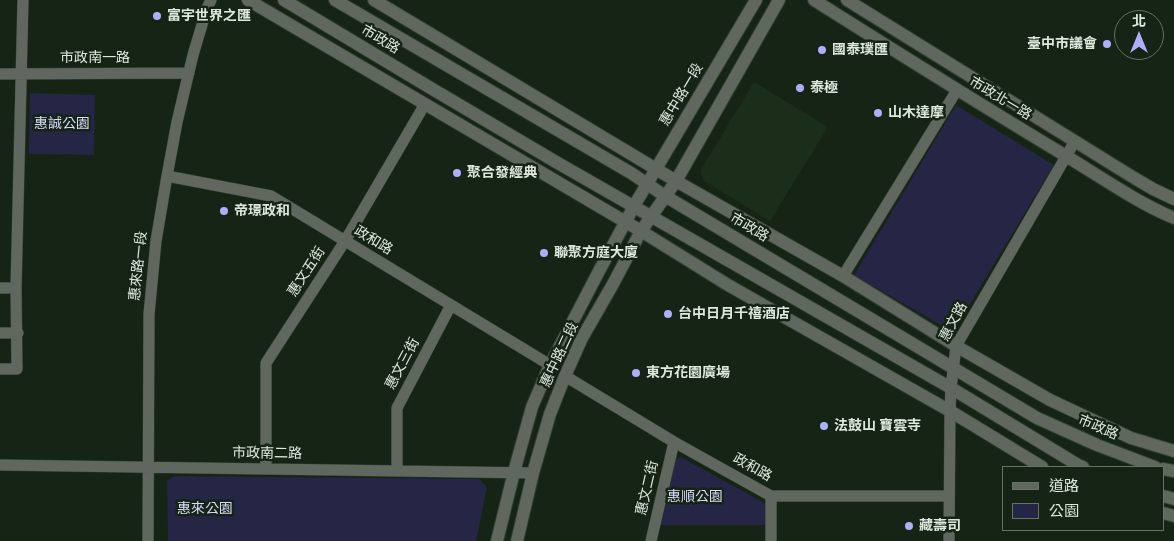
<!DOCTYPE html>
<html>
<head>
<meta charset="utf-8">
<style>
	body { margin:0 }
	#map { position:relative; width:1174px; height:541px; overflow:hidden; background:#152414; font-family:Poppins,"Noto Sans TC",sans-serif }
	canvas { display:block }
	.legend { position:absolute; left:1002px; top:466px; width:162px; height:65px; box-sizing:border-box; background:#152414; border:1px solid #657264; margin:0; padding:6px 9px; list-style:none; font-size:15px; color:#dee8dd }
	.legend li { display:flex; align-items:center; gap:10px; height:25px }
	.legend b { width:25px; border:1px solid #657264 }
	.north { position:absolute; left:1114px; top:10px; width:50px; height:50px; box-sizing:border-box; background:#152414; border:1px solid #657264; border-radius:50%; rotate:0deg; font-size:14px; font-weight:700; line-height:20px; text-align:center; color:#dee8dd }
	.north::after { content:''; display:block; margin:auto; width:18px; height:22px; background:#acaffb; clip-path:polygon(50% 0,100% 100%,50% 72%,0 100%) }
</style>
</head>
<body>
<div id="map">
<canvas width="1174" height="541"></canvas>
<ul class="legend">
<li><b style="height:6px;background:#5f675e"></b>道路</li>
<li><b style="height:14px;background:#252545"></b>公園</li>
</ul>
<div class="north">北</div>
</div>
<script>
const ctx = document.querySelector('canvas').getContext('2d');
ctx.lineJoin = 'round';
function paint(path, color) { ctx.fillStyle = color; ctx.fill(path, 'evenodd'); }
function stroke(path, color, width, dash) { ctx.strokeStyle = color; ctx.lineWidth = width; ctx.lineCap = dash ? 'butt' : 'round'; ctx.setLineDash(dash || []); ctx.stroke(path); }
function write(font, color, halo, rows, align = 'center') {
  ctx.font = font + ' Poppins,"Noto Sans TC",sans-serif'; ctx.lineWidth = 5; ctx.setLineDash([]); ctx.textBaseline = 'middle'; ctx.strokeStyle = halo; ctx.fillStyle = color; for (const [text, x, y, turn = 0] of rows) {
    ctx.save(); ctx.translate(x, y); ctx.rotate((+turn || 0) * Math.PI / 180); ctx.textAlign = isNaN(turn) ? turn : align; if (halo) ctx.strokeText(text, 0, 0); ctx.fillText(text, 0, 0); ctx.restore();
  }
}
const built = new Path2D(`
	M754 82 828 127 770 221 704 181 700 171Z`);
const green = new Path2D(`
	M30 93 95 95 94 155 29 154Z
	M956 105 1054 165 953 332 854 275Z
	M681 457 768 505V525H658L674 460Z
	M174 476 479 479 487 487 476 541H168L167 481Z`);
const minor = new Path2D(`
	M0 74 189 73
	M167 176 271 196 550 365
	M843 276 957 90
	M0 288H16
	M0 333H18
	M0 369H17L16 288 23 0
	M565 376 674 442 771 496H949
	M0 465 533 473
	M266 469V363L345 241 425 104
	M397 471V408L451 305
	M148 541 149 314 156 241 167 176 177 122 193 55 207 8 211 0
	M651 541 674 442
	M771 541V496
	M949 541 950 411 951 388 956 346 1075 141`);
const tertiary = new Path2D(`
	M248 0 641 231 728 285 950 411 1042 467
	M284 0 434 90 556 162 951 388 1078 465 1083 467
	M335 0 631 173 665 196 1037 418 1097 445 1155 467
	M374 0 676 181 843 276 956 346 1050 400 1131 438 1174 451
	M814 0C898 53 981 105 1066 156 1101 177 1136 202 1174 218
	M847 0 1131 176 1153 189 1174 199
	M1163 469 1174 471
	M1163 496 1174 499
	M1163 513 1174 516
	M497 541 514 472 532 407 550 365 598 273 634 206 756 0
	M517 541 533 473 550 414 565 376 582 338 613 284 641 231 676 181 779 0`);
const markers = [
	[157,16,5,"#acaffb"],
	[1107,44,5,"#acaffb"],
	[822,50,5,"#acaffb"],
	[800,88,5,"#acaffb"],
	[878,113,5,"#acaffb"],
	[457,173,5,"#acaffb"],
	[224,211,5,"#acaffb"],
	[544,253,5,"#acaffb"],
	[668,314,5,"#acaffb"],
	[636,373,5,"#acaffb"],
	[824,426,5,"#acaffb"],
	[909,526,5,"#acaffb"]
];
const poiNames = [
	["富宇世界之匯",167,16],
	["臺中市議會",1097,44,"right"],
	["國泰璞匯",832,50],
	["泰極",810,88],
	["山木達摩",888,113],
	["聚合發經典",467,173],
	["帝璟政和",234,211],
	["聯聚方庭大廈",554,253],
	["台中日月千禧酒店",678,314],
	["東方花園廣場",646,373],
	["法鼓山 寶雲寺",834,426],
	["藏壽司",919,526]
];
const streetNames = [
	["市政路",380,40,31],
	["市政南一路",95,58],
	["惠中路一段",682,95,-59],
	["市政北一路",1000,99,31],
	["市政路",749,228,31],
	["政和路",373,241,31],
	["惠來路一段",139,266,-84],
	["惠文五街",307,272,-57],
	["惠文路",954,322,-62],
	["惠中路二段",560,355,-65],
	["惠文三街",403,364,-62],
	["市政路",1098,428,23],
	["市政南二路",267,454,1],
	["政和路",752,468,29],
	["惠文二街",648,488,-77]
];
const parkNames = [
	["惠誠公園",62,124],
	["惠順公園",695,497],
	["惠來公園",205,509]
];
paint(built, '#1b2e1a');
paint(green, '#252545');
stroke(minor, '#313f30', 12);
stroke(tertiary, '#313f30', 14);
stroke(minor, '#5f675e', 11);
stroke(tertiary, '#5f675e', 12);
for (const [x, y, r, color] of markers) { const dot = new Path2D(); dot.arc(x, y, r, 0, 2 * Math.PI); ctx.fillStyle = color; ctx.fill(dot); stroke(dot, '#152414', 2); }
write('bold 14px', '#dee8dd', '#152414', poiNames, 'left');
write('14px', '#dee8dd', '#152414', streetNames);
write('14px', '#d8dbfd', '#152414', parkNames);
</script>
</body>
</html>
